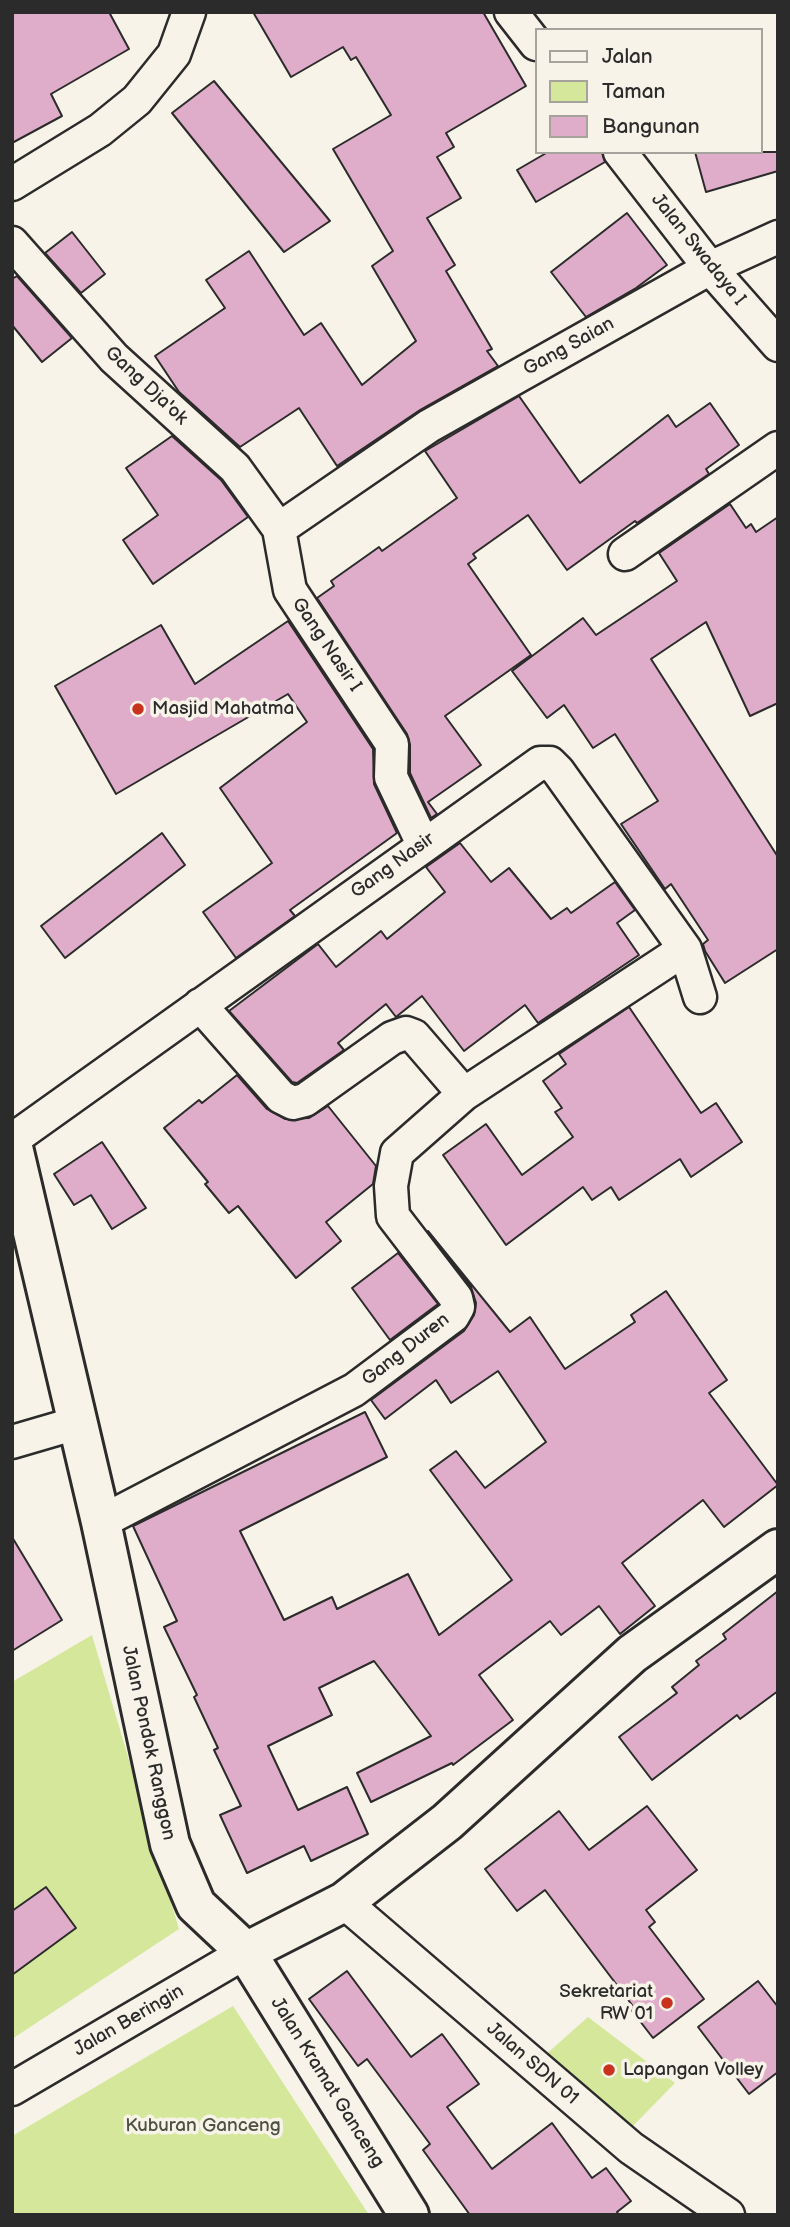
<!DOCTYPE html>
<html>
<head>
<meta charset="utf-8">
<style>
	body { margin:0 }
	#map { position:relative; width:790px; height:2227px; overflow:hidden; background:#f7f3e8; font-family:"Balsamiq Sans",sans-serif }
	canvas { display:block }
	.frame { position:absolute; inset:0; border:14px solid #2b2b2b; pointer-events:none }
	.legend { position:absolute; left:535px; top:28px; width:228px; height:126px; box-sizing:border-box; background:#f7f3e8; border:2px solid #a5a39c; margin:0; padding:9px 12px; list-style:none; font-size:21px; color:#2b2b2b }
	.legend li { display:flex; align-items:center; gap:14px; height:35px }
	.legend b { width:35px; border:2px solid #a5a39c }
</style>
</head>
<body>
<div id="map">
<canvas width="790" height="2227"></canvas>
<div class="frame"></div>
<ul class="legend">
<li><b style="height:9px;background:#f7f3e8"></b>Jalan</li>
<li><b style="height:19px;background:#d5e79b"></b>Taman</li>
<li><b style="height:19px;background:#dfadc9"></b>Bangunan</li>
</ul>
</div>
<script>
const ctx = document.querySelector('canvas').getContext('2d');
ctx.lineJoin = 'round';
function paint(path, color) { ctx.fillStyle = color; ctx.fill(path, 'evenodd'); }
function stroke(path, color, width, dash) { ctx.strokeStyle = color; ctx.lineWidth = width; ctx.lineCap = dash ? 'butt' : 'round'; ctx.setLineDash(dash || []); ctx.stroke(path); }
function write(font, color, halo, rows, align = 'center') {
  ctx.font = font + ' "Balsamiq Sans",sans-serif'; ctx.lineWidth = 7; ctx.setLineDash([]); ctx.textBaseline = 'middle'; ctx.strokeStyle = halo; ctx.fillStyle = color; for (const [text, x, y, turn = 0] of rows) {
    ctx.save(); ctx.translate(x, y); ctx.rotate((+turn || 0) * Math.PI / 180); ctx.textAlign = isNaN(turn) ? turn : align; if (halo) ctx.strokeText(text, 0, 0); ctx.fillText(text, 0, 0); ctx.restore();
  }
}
const green = new Path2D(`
	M92 1635 179 1929 12 2039V1682Z
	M233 2006 369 2215H12V2136Z
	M588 2017 675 2083 633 2126 543 2057Z`);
const building = new Path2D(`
	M12 12H109L129 49 51 94 62 116 12 143Z
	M253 12H483L526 86 446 133 454 147 437 157 461 198 427 218 455 265 446 271 492 349 487 351 498 366 420 410 337 466 299 408 240 447 179 392 155 356 225 308 206 280 249 251 304 335 321 323 362 385 416 341 372 266 393 251 333 149 391 115 356 57 351 60 343 47 291 77Z
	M214 81 330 221 284 252 172 113Z
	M548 152H602L605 162 536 202 517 170Z
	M695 152H778V171L706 192Z
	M627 213 667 265 636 288 586 317 551 272Z
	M72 232 105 274 81 293 45 253Z
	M17 276 72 338 42 362 12 325V279Z
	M519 396 580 483 668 415 676 427 710 403 739 445 706 469 709 474 637 523 635 521 567 570 528 515 473 554 476 558 468 564 531 655 445 716 481 765 428 802 437 814 431 818 410 773V745L407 734 317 598 334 586 331 581 379 547 382 551 457 498 425 451Z
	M172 436 221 480 248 517 153 584 123 540 158 515 126 468Z
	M730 504 746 528 751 524 756 532 778 517V703L750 716 706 622 651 659 778 857V949L725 983 705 951 703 944 708 940 671 884 665 889 621 824 658 801 615 734 593 748 564 705 547 718 512 671 583 618 596 635 677 581 659 553Z
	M288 621 373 749 374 784 397 833 290 910 295 916 236 958 203 912 272 863 220 788 307 722 288 694 116 794 55 686 161 625 195 684Z
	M162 833 185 865 65 958 41 926Z
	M460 843 491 882 509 868 551 919 567 908 571 913 615 882 635 910 617 923 639 955 538 1023 525 1005 464 1051 422 996 396 1017 386 1004 338 1043 344 1050 297 1083 292 1082 229 1011 318 944 336 967 381 931 387 939 445 892 426 867Z
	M629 1007 701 1113 716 1103 742 1142 691 1177 680 1159 619 1200 611 1187 592 1200 583 1187 506 1245 443 1155 486 1124 522 1175 573 1137 555 1112 562 1108 543 1081 566 1064 559 1054Z
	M237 1075 267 1109 285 1119 309 1118 328 1106 376 1166 373 1184 326 1222 341 1241 296 1278 238 1206 229 1213 205 1184 208 1182 164 1128 199 1100 202 1103Z
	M102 1142 146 1208 112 1229 91 1195 74 1205 54 1174Z
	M428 1231 510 1332 530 1317 565 1369 635 1322 631 1315 666 1291 727 1380 709 1393 778 1485 724 1527 703 1500 622 1563 655 1606 620 1634 599 1606 561 1635 550 1621 479 1675 513 1720 453 1765 452 1763 371 1802 357 1773 431 1736 374 1661 319 1688 332 1715 268 1746 298 1810 347 1787 368 1834 311 1861 304 1846 247 1873 220 1815 241 1806 214 1750 218 1748 194 1697 197 1695 164 1627 177 1621 133 1526 365 1412 387 1457 240 1531 284 1620 332 1597 337 1609 408 1574 439 1635 512 1580 430 1470 456 1451 485 1488 546 1442 498 1371 451 1403 436 1380 385 1419 371 1400 464 1331 474 1315 476 1303 471 1287Z
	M398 1253 438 1304 390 1340 352 1288Z
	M12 1537 62 1620 12 1651Z
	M778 1591V1691L740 1719 737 1715 652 1780 619 1737 677 1693 672 1687 699 1665 696 1661 726 1639 723 1634Z
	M647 1806 697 1870 646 1910 655 1922 649 1927 704 1999 653 2038 629 2007 632 2005 545 1890 517 1911 485 1869 559 1811 589 1850Z
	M46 1887 76 1928 12 1975V1911Z
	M347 1971 411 2057 442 2034 479 2084 447 2107 492 2169 552 2123 592 2178 606 2168 631 2201 617 2212 619 2215H470L423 2150 430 2144 367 2059 358 2066 309 1999Z
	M758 1981 778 2007V2072L749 2094 698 2027Z`);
const street = new Path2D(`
	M511 12 536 44
	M620 152 710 268 778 345
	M12 184 100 130 137 100 174 54 189 12
	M12 243 114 358 235 468 279 529 290 590 392 744 391 777 423 844
	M279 529 429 426 710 268 778 237
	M625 554 778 448
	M464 1094 685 949
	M12 1140 540 763H550L558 771 685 949 700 997
	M12 1442 77 1423
	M101 1522 354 1390 453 1316 458 1307 456 1298 393 1216 391 1186 397 1153 464 1094 414 1036 406 1033 392 1038 305 1100 293 1103 281 1097 200 1005
	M344 1902 631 2148 728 2215
	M12 2089 246 1952`);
const secondary = new Path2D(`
	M12 1143 101 1522 170 1844 196 1905 246 1952 409 2215
	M246 1952 344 1902 447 1822 632 1654 778 1549`);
const markers = [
	[138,709,7,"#c8321e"],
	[667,2003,7,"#c8321e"],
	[609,2070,7,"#c8321e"]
];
const streetNames = [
	["Jalan Swadaya I",698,250,51],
	["Gang Saian",569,347,-29],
	["Gang Dja'ok",146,386,43],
	["Gang Nasir I",326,645,56],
	["Gang Nasir",393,866,-36],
	["Gang Duren",406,1350,-38],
	["Jalan Pondok Ranggon",148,1743,78],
	["Jalan Beringin",129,2021,-30],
	["Jalan SDN 01",532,2064,41],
	["Jalan Kramat Ganceng",327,2083,58]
];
const poiNames = [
	["Masjid Mahatma",152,709],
	["Sekretariat",653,1992,"right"],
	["RW 01",653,2014,"right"],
	["Lapangan Volley",623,2070]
];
const parkNames = [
	["Kuburan Ganceng",203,2126]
];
paint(green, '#d5e79b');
paint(building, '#dfadc9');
stroke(building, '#2b2b2b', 2);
stroke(street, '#2b2b2b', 37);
stroke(secondary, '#2b2b2b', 44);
stroke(street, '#f7f3e8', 32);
stroke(secondary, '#f7f3e8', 38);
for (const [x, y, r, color] of markers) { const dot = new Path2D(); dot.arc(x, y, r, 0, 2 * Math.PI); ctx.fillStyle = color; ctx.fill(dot); stroke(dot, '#f7f3e8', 2.5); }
write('19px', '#2b2b2b', '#f7f3e8', streetNames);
write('19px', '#2b2b2b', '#f7f3e8', poiNames, 'left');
write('19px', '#4d5141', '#f7f3e8', parkNames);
</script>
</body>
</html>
